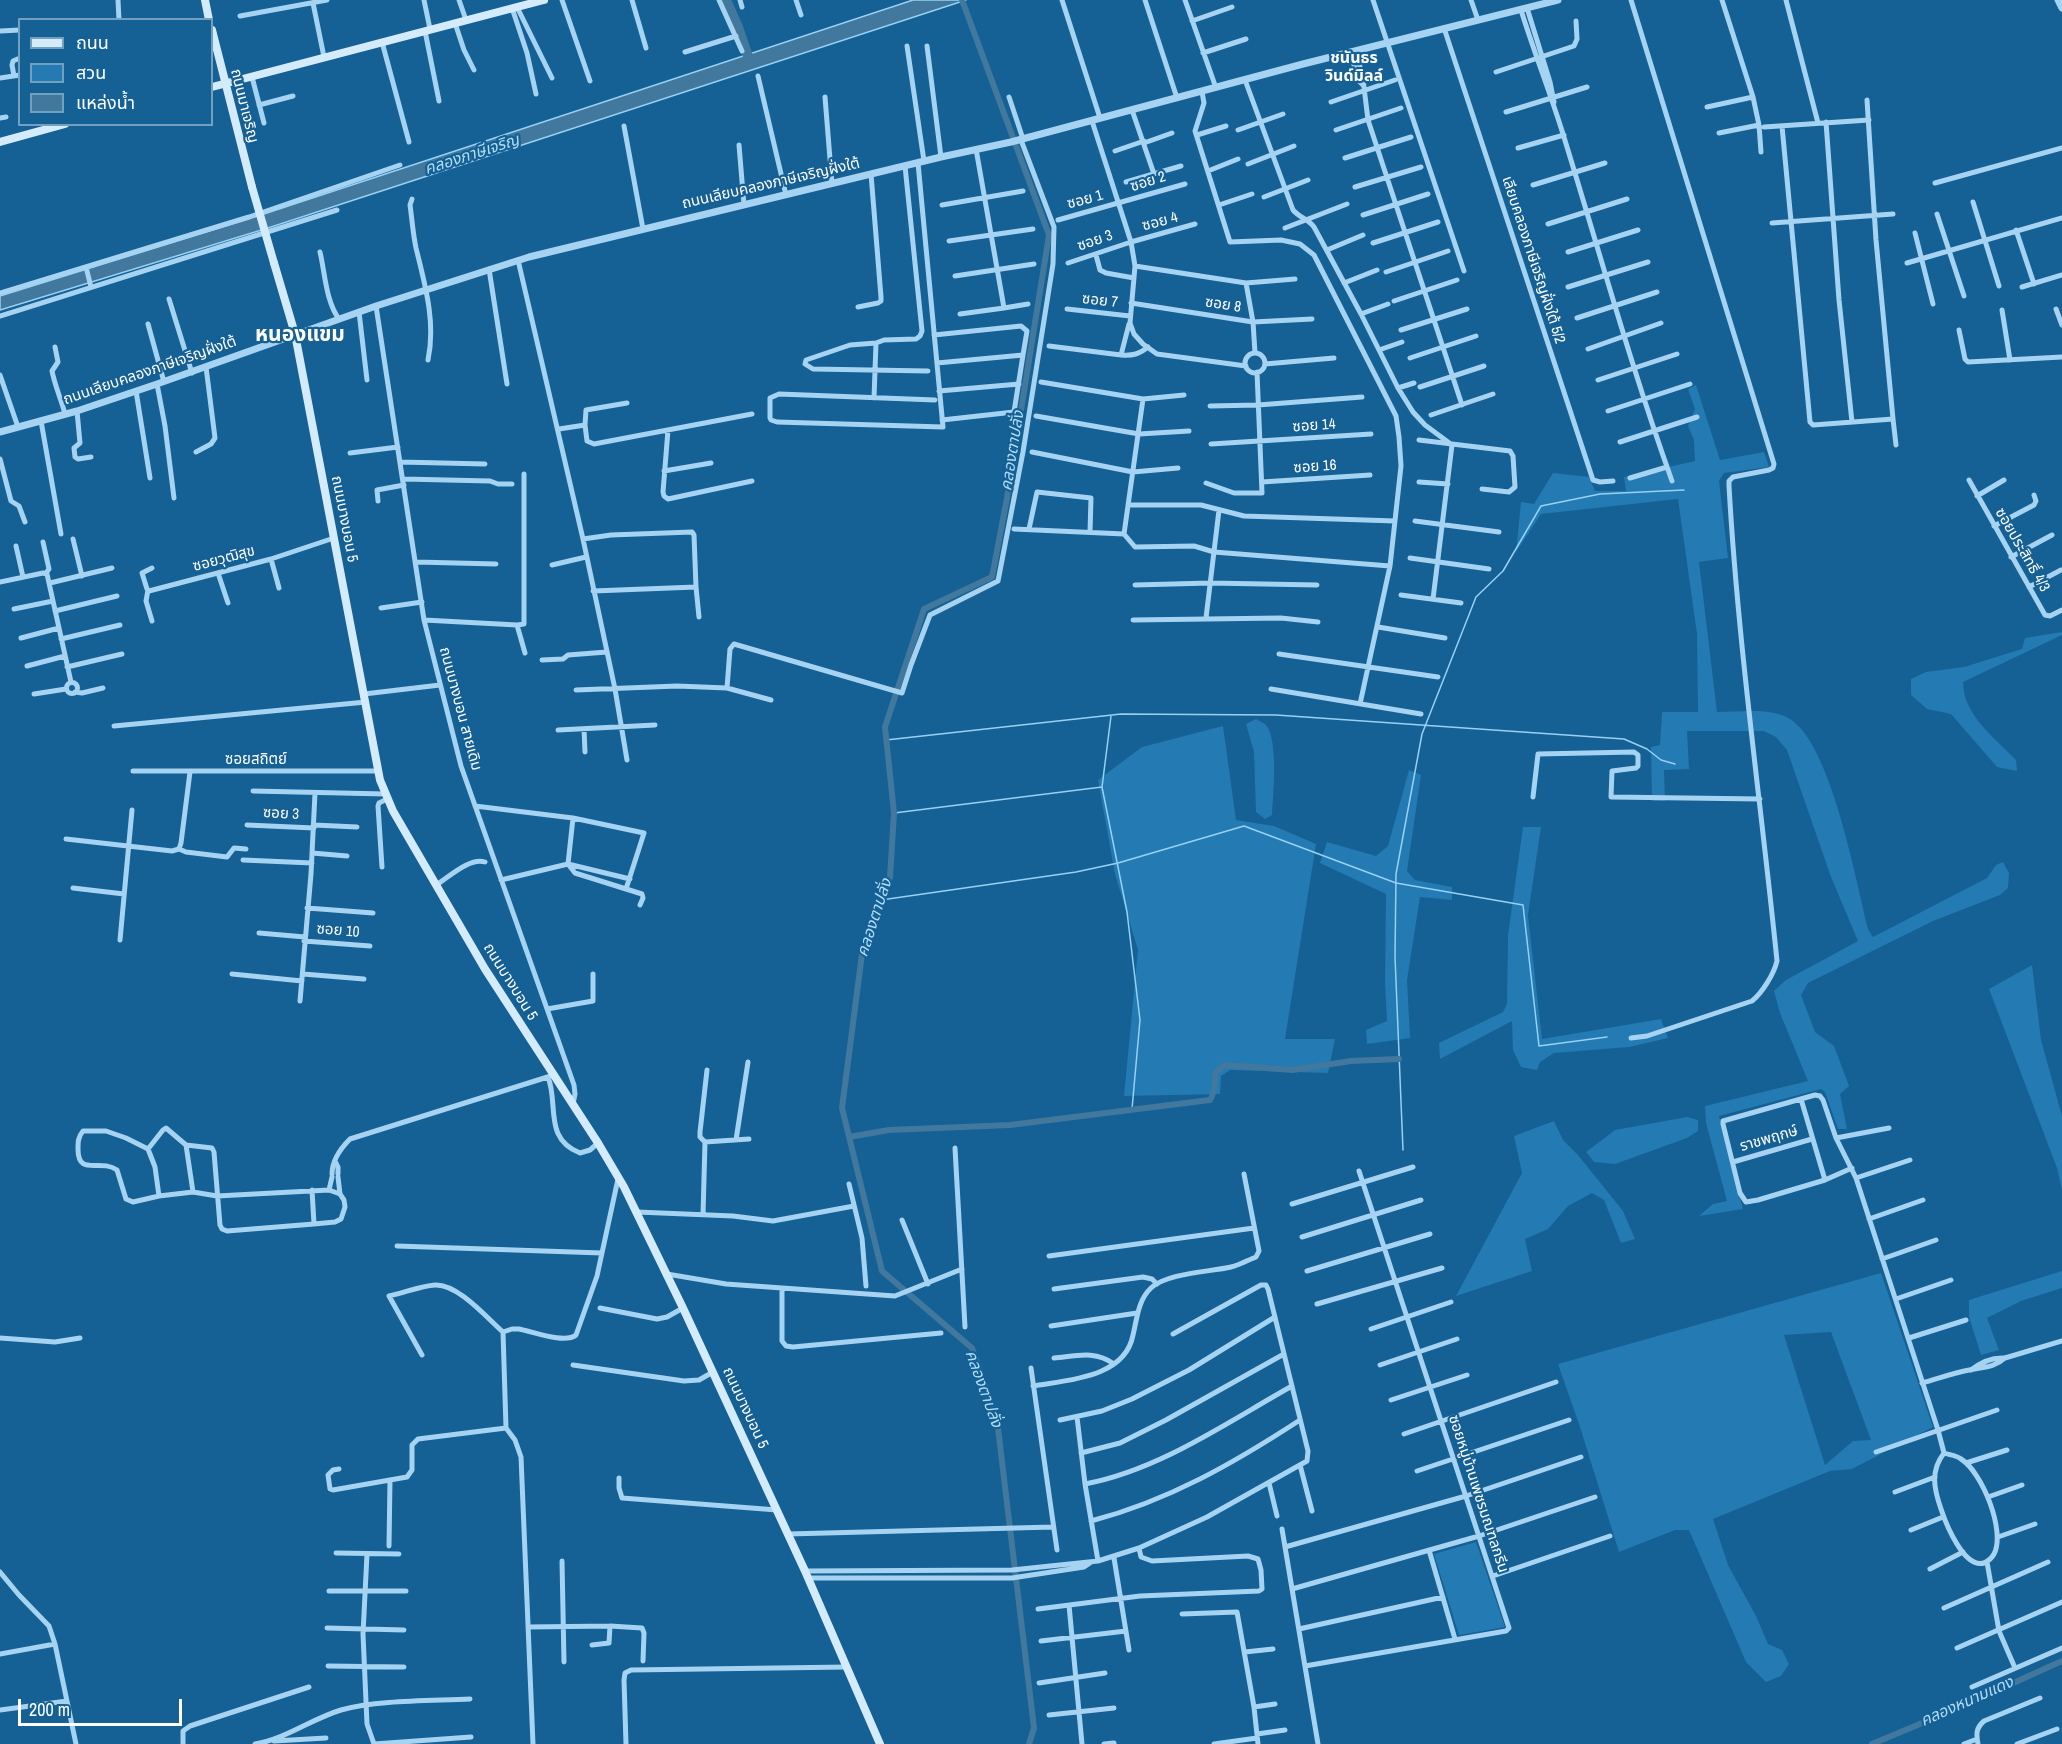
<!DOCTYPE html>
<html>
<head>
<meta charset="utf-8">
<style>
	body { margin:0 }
	#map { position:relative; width:2062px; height:1744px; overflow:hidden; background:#156095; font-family:"Archivo Narrow","Noto Sans Thai",sans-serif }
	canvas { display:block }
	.legend { position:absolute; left:18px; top:18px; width:195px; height:108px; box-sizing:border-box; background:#156095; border:2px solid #73a0bf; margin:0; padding:8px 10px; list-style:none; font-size:18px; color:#fff }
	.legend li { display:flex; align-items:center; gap:12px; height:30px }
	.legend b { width:30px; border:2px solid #73a0bf }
	.scale { position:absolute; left:18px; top:1699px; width:164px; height:27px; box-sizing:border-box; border:3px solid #fff; border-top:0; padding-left:8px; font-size:18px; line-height:21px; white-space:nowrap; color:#fff; -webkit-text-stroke:4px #156095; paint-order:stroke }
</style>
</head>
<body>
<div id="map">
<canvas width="2062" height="1744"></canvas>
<ul class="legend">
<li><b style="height:8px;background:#d4ebfc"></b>ถนน</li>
<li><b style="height:16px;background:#247ab2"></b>สวน</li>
<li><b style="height:16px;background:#42789d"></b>แหล่งน้ำ</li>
</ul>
<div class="scale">200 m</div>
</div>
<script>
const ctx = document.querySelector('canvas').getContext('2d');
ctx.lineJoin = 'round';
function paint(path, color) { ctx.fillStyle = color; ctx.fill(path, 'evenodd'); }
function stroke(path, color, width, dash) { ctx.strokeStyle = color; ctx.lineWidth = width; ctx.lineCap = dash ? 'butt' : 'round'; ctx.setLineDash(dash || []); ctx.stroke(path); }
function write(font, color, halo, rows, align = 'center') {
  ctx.font = font + ' "Archivo Narrow","Noto Sans Thai",sans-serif'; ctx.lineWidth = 4.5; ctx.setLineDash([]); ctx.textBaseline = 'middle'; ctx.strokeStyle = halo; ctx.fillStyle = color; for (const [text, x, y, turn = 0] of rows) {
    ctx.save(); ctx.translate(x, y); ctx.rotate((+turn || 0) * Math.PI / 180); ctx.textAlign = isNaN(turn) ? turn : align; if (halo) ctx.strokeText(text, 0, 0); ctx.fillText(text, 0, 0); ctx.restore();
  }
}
const green = new Path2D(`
	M1696 385 1720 460 1764 452 1769 467 1724 473 1719 481 1728 558 1699 562 1717 712C1739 712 1770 707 1790 719 1831 744 1856 881 1868 929L1873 937 1987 878 1996 865 2003 862 2009 873 2008 888 2000 895 1933 921 1808 983 1801 995 1815 1032 1834 1046 1849 1086 1840 1094 1847 1129H1838L1825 1092 1821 1089 1719 1116 1743 1209 1699 1216 1713 1204 1727 1201 1706 1123 1705 1106 1808 1081 1780 1013 1774 991 1786 980 1858 941 1831 877 1787 750 1776 737 1764 731H1687L1689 769 1664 770 1665 801H1652L1651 747 1660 745 1662 712H1698L1697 634 1678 499 1541 514 1516 552 1521 502 1534 504 1553 473 1589 477 1595 491H1626L1624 477 1695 461 1694 440 1688 426 1695 409 1688 389Z
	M2062 632V635L1963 682C1963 715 1996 739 2016 760L2017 771 1997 767 1951 714 1927 709 1911 695V679L1926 672 1964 667 2022 649 2025 638Z
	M1256 719C1259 721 1262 722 1265 724 1279 737 1273 796 1272 815L1265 819 1256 812 1254 752 1246 724Z
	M1223 726 1236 820 1274 826 1316 844 1285 1039H1335L1328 1073 1230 1070 1221 1076 1220 1094 1124 1096 1138 950 1115 874 1098 780 1142 747Z
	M1409 770 1421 775 1407 871 1415 880 1452 887V900L1420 897 1407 980 1410 1038 1367 1044 1366 1030 1387 1021 1385 983 1386 894 1320 863 1327 842 1376 856 1388 846Z
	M1523 827H1541L1528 915 1542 1039 1661 1019 1668 1038 1629 1047 1554 1053 1540 1062 1537 1070 1521 1067 1513 1050 1512 1021 1440 1059 1439 1043 1503 1012 1507 1004 1508 935Z
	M2032 965 2041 1040 2062 1116V1190L2057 1168 1989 989Z
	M1687 1117 1698 1120V1131L1687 1138 1615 1164 1594 1162 1586 1152 1615 1130Z
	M1554 1121 1563 1140 1578 1155 1623 1211 1635 1239 1621 1243 1604 1200 1592 1193 1568 1206 1548 1229 1525 1239 1532 1271 1456 1296 1522 1173 1514 1136Z
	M2062 1271V1288L2021 1301 1987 1318 1999 1350 1981 1355 1969 1317V1300Z
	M1881 1273 1933 1427 1852 1469 1830 1471 1713 1519 1728 1565 1756 1616 1768 1644 1782 1650 1789 1664 1781 1676 1766 1682 1746 1662 1689 1530H1675L1619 1552 1580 1427 1558 1364ZM1831 1332 1871 1440 1853 1441 1825 1465 1784 1335Z
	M1476 1542 1505 1627 1459 1635 1434 1554Z`);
const water = new Path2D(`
	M913 0H966L268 228 0 310V296L264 214Z`);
const stream = new Path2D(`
	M1111 716 1102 787 1127 912 1140 1020 1132 1109
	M886 740 1121 714 1276 715 1624 739 1647 749 1661 760 1675 764
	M894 813 1102 787
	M881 900 1076 872 1118 863 1244 826 1396 883 1523 905 1539 1046 1607 1037
	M1403 1150 1395 957 1396 874 1422 734 1476 597 1503 571 1541 506 1600 494 1684 490`);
const canal = new Path2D(`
	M962 0 1049 235 1007 498 992 577 924 609 885 727 894 813 890 877 862 954 842 1108 882 1271 972 1348 997 1420 1034 1728 1029 1744
	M849 1137 889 1130 1010 1125 1210 1100C1216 1091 1214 1082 1216 1072L1225 1065 1293 1070 1351 1061 1399 1059
	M1872 1744 1958 1708 2062 1661`);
const river = new Path2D(`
	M726 0 738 27 750 62`);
const minor = new Path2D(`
	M118 0 119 20
	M424 0 430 29
	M459 0 466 20
	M562 0 590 81
	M632 0 646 48
	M719 0 742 51
	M740 0 742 7
	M796 0 801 15
	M1062 0 1100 118
	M1145 0 1177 98
	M1185 0 1216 88
	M1373 0 1464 271
	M1471 0 1478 20
	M1786 0 1818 123
	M313 3 324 57
	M517 7 552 78
	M512 8 527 53 536 94
	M1527 8 1550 82 1554 102
	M1521 10C1534 52 1550 92 1563 134 1599 250 1631 367 1672 481
	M240 16 327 0
	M1192 21 1232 7
	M455 23 464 50 474 70
	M1444 28 1593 480 1600 482 1613 481
	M0 31 20 30
	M425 31 439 101
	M382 42 409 142
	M907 46 924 161
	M927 46 941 157
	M1356 51 1363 79 1368 120 1462 405
	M685 52 736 36
	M1350 52 1359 81 1363 85
	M1203 53 1246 39
	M1496 72 1574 46 1577 39 1576 21
	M14 76 12 65 13 61 20 58
	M758 76 786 195
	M252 77 264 123
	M0 78 20 75
	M1245 80 1293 210C1300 218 1308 219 1314 227L1361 314 1398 388 1413 412 1425 425 1452 445 1433 599
	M1202 92 1204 103 1195 131 1230 242 1281 240 1300 244 1314 255 1396 416 1399 437 1401 466 1390 566 1360 704
	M825 97 832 184
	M1009 97 1023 139
	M1867 100 1876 240 1893 419
	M1331 102 1395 80
	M259 105 293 96
	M1707 107 1753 97 1722 0
	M1132 110 1154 174
	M1506 112 1587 87
	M0 118 6 117
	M1092 121 1131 242 1135 266 1130 323 1134 334 1143 344 1157 354 1246 366
	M1826 122 1839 300 1852 422
	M1759 125 1761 152
	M624 126 643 229
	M1782 126 1810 422 1813 425 1893 419 1896 445
	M1764 127 1869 120
	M1238 130 1283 114
	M1336 130 1401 108
	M1719 133 1759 125 1753 97
	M1197 135 1226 126
	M1144 143 1172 133
	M739 145 744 205
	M1518 148 1564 135
	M1115 151 1144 141
	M1345 158 1411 137
	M918 163 943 427
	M1248 164 1294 146
	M1208 171 1238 159
	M1126 182 1181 166
	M1935 183 2062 148
	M1533 185 1605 163
	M1355 187 1421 167
	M1264 197 1308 180
	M412 199 410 205C412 219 413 234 416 248 425 285 436 322 428 360
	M1973 202 1999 286
	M942 205 1023 191
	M1219 205 1252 194
	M1937 214 1964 296
	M1363 215 1428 194
	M1058 220 1185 184
	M1772 223 1893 214
	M1548 224 1627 199
	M1285 228 1347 204
	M2016 230 2034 284
	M1915 233 1933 304
	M949 241 1033 229
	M1373 243 1438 222
	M1327 250 1363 235
	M320 252C325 273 326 302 339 319
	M1568 252 1638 230
	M1096 255 1100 270 1106 273 1134 278
	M518 260 583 539 615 689 627 760
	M1068 263 1131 242 1195 224
	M1907 263 2062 218
	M1135 266 1246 283 1295 279
	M86 267 91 287
	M489 269 507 384
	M1386 272 1448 251
	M955 276 1034 264
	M1246 283 1253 322 1255 353
	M1344 283 1377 270
	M1568 287 1648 262
	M2022 287 2062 275
	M0 293 249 217 400 165
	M169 299 192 373
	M1394 301 1457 280
	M1131 303 1253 322 1312 319
	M376 306 424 620 461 766 574 1085 575 1094 573 1104
	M858 307 878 303 881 301V297L871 174
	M1004 308 1028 304
	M1067 309 1130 316
	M2056 309 2062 325
	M2002 310 2010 360
	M359 312 367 380
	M960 314 1004 308 976 149
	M1361 314 1388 304
	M0 316 337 210
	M1577 318 1657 292
	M148 324 164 382
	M1401 330 1467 309
	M1959 330 1965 359 1968 362 2062 357
	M934 335 1021 326 1027 331 1023 355
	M876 343 850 345 806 360 805 364 813 369 928 371
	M1049 346 1121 355 1129 324
	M55 347 58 362 52 371C55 386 61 399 65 414
	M1588 349 1661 323
	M1379 350 1402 342
	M1245 363a10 10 0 1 1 20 0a10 10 0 1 1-20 0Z
	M1121 355C1133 356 1139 354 1148 347
	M1410 358 1476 336
	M937 363 1023 355 1014 412 942 420
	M1265 364 1334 358
	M0 375 18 427
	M1598 380 1677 354
	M1041 382 1143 399 1184 395
	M157 384 165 426 174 498
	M1420 387 1484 366
	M1398 388 1414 383
	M136 391 150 478
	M939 391 1019 384
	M874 398 876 343 884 340 916 339 920 336 922 331 905 166
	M1143 399 1124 534 1135 547 1194 546 1214 552 1390 566
	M935 400 779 394 770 398V418L771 420 777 422 943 427
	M1210 406 1258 405 1362 397
	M77 411 80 443 74 448 75 457 78 459 91 457
	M1608 411 1690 384
	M1431 415 1493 394
	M1036 416 1139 434 1189 431
	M41 421 61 534
	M585 425 586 410 627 403
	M559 429 585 425 587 441 594 444 752 414
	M668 430 663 492 664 496 668 499 752 481
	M1419 440 1510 451 1513 456 1515 487 1509 492 1482 489
	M1620 442 1697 417
	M1211 444 1371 434
	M196 452 211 444 215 438 206 367
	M1032 452 1133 472 1178 468
	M350 453 398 447
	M0 459 11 501 19 506 25 522
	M400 462 485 464
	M664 471 711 463
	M1630 478 1667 467
	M403 479 490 481 498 484H512
	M1969 480 2045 615 2050 616 2062 610
	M1262 482 1370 475
	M1419 482 1448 484
	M1206 483 1234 493H1262L1257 372
	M1977 496 2004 480
	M378 501 377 490 404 485
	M1128 505H1201L1244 516 1395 521
	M1415 521 1499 532
	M1994 526 2034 505 2036 501 2034 495
	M1014 529 1124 534
	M1029 529 1037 492 1091 498 1090 532
	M73 539 82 576
	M583 539 611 535 692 532 694 535 696 587 699 617
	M43 542 49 569 46 573
	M16 546 23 577
	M2011 557 2052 535
	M1410 558 1489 569
	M271 559 279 588
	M416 562 496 564
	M552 565 586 557
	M152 568 142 573 147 589 149 591 271 559 334 538
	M218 573 228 603
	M0 582 43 573 47 574 71 682
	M50 583 112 568
	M1135 585 1210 583 1317 585
	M2029 587 2061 570
	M148 590 146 601 152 621
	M593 591 696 587
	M1401 595 1461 603
	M381 608 422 602
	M14 609 53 601
	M55 611 117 596
	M1206 618 1219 510
	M424 620 517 625 524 624V474
	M1133 620 1281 618 1318 622
	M517 625 525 653
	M1378 627 1445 638
	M21 638 59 628
	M61 639 120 625
	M1279 654 1438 677
	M542 660 563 659 568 655 607 652
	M27 666 65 656
	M67 667 122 654
	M66.5 688a5.5 5.5 0 1 1 11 0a5.5 5.5 0 1 1-11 0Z
	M727 688 730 649 734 644 902 693 911 665 930 615 998 581 1023 452 1053 264 1054 227 1021 140
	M1271 689 1421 714
	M576 690 677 686 727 688 771 700
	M75 692 82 693 103 688
	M34 694 66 689
	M364 694 440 685
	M114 726 366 702
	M584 729 585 752
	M558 730 655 725
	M133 771H379
	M253 791 385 794
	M1533 797 1538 754 1634 752 1638 755V766L1636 768 1612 771 1611 797 1760 799
	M475 806 573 818 644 833 626 889
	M573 818 568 864 575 873 642 894 643 898 640 905
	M247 825 314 828
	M314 825 357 827
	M66 839 172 851 179 849 186 852 227 857 234 848 246 849
	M179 849 181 843 190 772
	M312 853 347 856
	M243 860 312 863
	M382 867 378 806 379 803 387 799
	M501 880 568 864 630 879
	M436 885C449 877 470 857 485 862
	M73 888 124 894
	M307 908 373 913
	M259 933 305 937
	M120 940 132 810
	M304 941 370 946
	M232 974 302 981
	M303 974 364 979
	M300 1001 311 874 315 793
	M547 1009 593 1001V974
	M1631 1038 1647 1036 1752 1001C1762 993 1774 974 1777 961 1761 803 1738 645 1729 486V481L1733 477 1769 470 1773 468 1774 464 1631 0
	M548 1077C559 1105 543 1138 580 1153L590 1150 598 1143
	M1801 1099 1825 1180
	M1836 1138 1856 1178 1938 1430 1944 1453
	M736 1140 748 1062
	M705 1142 749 1139
	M186 1145 193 1192
	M955 1148 965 1327
	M148 1149 163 1130 166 1128 186 1145 212 1148 214 1152 220 1225 222 1229 227 1231 314 1224 312 1190
	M335 1161 338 1167V1174
	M1733 1162 1812 1139
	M1852 1168 1825 1180 1758 1200 1746 1202 1740 1193 1723 1124V1121L1815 1095 1820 1096 1823 1100 1836 1138 1889 1128
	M332 1174C332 1160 340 1149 350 1139L554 1075
	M338 1177 340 1194
	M1856 1178 1910 1160
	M849 1184 862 1238 866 1286
	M329 1190 332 1177
	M159 1196 133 1202 126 1199 117 1170C100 1158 78 1177 78 1149 78 1142 78 1137 83 1131H106L126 1138 148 1149 155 1167 159 1196 193 1192 217 1196 329 1190 340 1194 344 1200 345 1207 341 1219 335 1222 314 1224
	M1292 1204 1413 1167
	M637 1212 733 1216 773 1221 854 1206
	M703 1215 705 1142 700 1137V1132L707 1070
	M1869 1219 1923 1200
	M902 1220 928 1284
	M1302 1237 1421 1200
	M397 1246 602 1253
	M1049 1256 1254 1228
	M1882 1259 1936 1240
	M1307 1271 1430 1234
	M667 1274 726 1284 895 1296 962 1269
	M782 1288V1341L786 1346 793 1347 941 1333
	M1054 1289 1143 1277 1152 1279 1157 1284
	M1896 1299 1951 1280
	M1317 1304 1442 1268
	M600 1308 657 1319 667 1317 683 1308
	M1051 1326 1137 1313
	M1371 1329 1451 1302
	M503 1332 506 1428 515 1440 521 1457 533 1744
	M503 1332 512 1329H519C534 1332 565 1344 576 1335L597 1276 618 1179
	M0 1338 55 1342 80 1338
	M1909 1338 1966 1320
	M422 1355 389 1296C404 1293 420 1286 435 1285 458 1284 486 1317 503 1332
	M1054 1358C1076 1356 1095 1350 1114 1364
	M573 1365 684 1381 699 1380 713 1372
	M1380 1365 1457 1339
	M1031 1368 1057 1550
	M1971 1370C1981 1362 1992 1357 2005 1358L2062 1341
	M1922 1383C1937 1379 1953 1373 1969 1370 1983 1367 1994 1368 2005 1358
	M1033 1386C1067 1380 1125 1378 1133 1335 1137 1319 1138 1300 1151 1288 1167 1273 1209 1272 1231 1267 1240 1265 1248 1260 1256 1257L1259 1251 1244 1174
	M1391 1400 1467 1375
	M1077 1417 1085 1484 1098 1561
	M1060 1420 1102 1411 1132 1399 1189 1370 1275 1317
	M1404 1434 1556 1382
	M1876 1452 1997 1410
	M1081 1453 1120 1443 1166 1420 1284 1354
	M1944 1453C1949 1455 1956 1455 1961 1459 1982 1472 2006 1531 1994 1554 1992 1558 1988 1561 1984 1563 1964 1569 1946 1524 1941 1509 1934 1489 1930 1471 1944 1453Z
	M1966 1463 2007 1450
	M1300 1465 1312 1511
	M339 1469 333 1470 328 1475 330 1489 333 1490 407 1477 412 1470V1445L418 1439 506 1428
	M1417 1471 1569 1420
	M619 1478V1488L622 1498 777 1510
	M1269 1483 1277 1516
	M1085 1484C1159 1470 1226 1423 1292 1386
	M1895 1492 1935 1477
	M1988 1497 2022 1485
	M1091 1521C1168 1501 1234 1463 1300 1420
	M1282 1529 1318 1744
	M1911 1530 1943 1517
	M788 1534 1053 1527
	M1998 1537 2035 1524
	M389 1546 390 1480
	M1285 1547 1466 1496 1581 1457
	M1429 1550 1455 1639
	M336 1553 399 1554
	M367 1554 363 1634 367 1724 374 1744
	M1114 1558 1129 1650
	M562 1561 564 1662
	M1987 1562 1999 1631 2015 1668
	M1930 1569 1963 1552
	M805 1571 1012 1570 1098 1561 1139 1548 1207 1517 1307 1461 1308 1451 1268 1289 1266 1285H1261L1173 1334
	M0 1572 19 1595 49 1626 55 1644 76 1744
	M1493 1576 1610 1536
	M809 1578H1012L1084 1567 1090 1563
	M1292 1589 1479 1536 1595 1497
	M329 1591H406
	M1069 1605 1082 1744
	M1944 1608 2048 1562
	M1038 1609 1140 1596 1259 1591 1262 1589 1261 1570 1258 1559 1248 1556 1152 1561 1141 1557 1139 1548
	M1182 1614 1237 1612 1254 1707 1258 1744
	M528 1627 610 1626 642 1628 644 1633 643 1661
	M327 1628 404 1630
	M1299 1629 1443 1597
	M1041 1641 1126 1631
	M592 1645 609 1643 610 1626
	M1957 1648 2062 1602
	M1245 1652 1273 1649
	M0 1654 55 1644
	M328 1666 404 1667
	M1305 1666 1506 1631 1509 1628 1359 1171
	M1039 1683 1105 1673
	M1972 1687 2062 1648
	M1254 1707 1275 1704
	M0 1710 67 1701
	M1049 1715 1114 1708
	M1257 1734 1285 1730
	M274 1741 326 1738
	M183 1744V1731L190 1726 309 1687
	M255 1744C286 1739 311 1719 341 1710 377 1700 431 1701 470 1699
	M374 1744 471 1737
	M626 1744 624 1680 625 1673 631 1670 847 1667
	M1104 1744 1114 1743
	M1214 1744 1257 1738
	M1964 1744 1977 1739
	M1978 1744C1976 1734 1976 1728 1984 1721L2040 1698
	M2017 1744 2057 1729`);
const tertiary = new Path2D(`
	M2058 0 2062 8
	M0 432 77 411 157 384 376 306 529 257 941 157 1011 142 1303 64 1558 0`);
const secondary = new Path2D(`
	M205 0 209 20
	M212 30 252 187
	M212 87 544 0
	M0 142 65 124
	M274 263 295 334 380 780 393 811 485 969 598 1143 624 1187 683 1308 805 1571 880 1744`);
const secondaryBridge = new Path2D(`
	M252 187 274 263`);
const streetNames = [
	["ถนนมาเจริญ",244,106,76],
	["ซอย 2",1148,182,-17],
	["ถนนเลียบคลองภาษีเจริญฝั่งใต้",771,184,-13],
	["ซอย 1",1085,200,-15],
	["ซอย 4",1160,222,-15],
	["ซอย 3",1095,241,-19],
	["เลียบคลองภาษีเจริญฝั่งใต้ 5/2",1533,260,72],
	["ซอย 7",1100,301,6],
	["ซอย 8",1223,305,9],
	["ถนนเลียบคลองภาษีเจริญฝั่งใต้",150,371,-19],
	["ซอย 14",1314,426,-4],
	["ซอย 16",1315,467,-4],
	["ถนนบางบอน 5",344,519,79],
	["ซอยประสิทธิ์ 4/3",2022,550,60],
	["ซอยวุฒิสุข",224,559,-15],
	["ถนนบางบอน สายเดิม",460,709,75],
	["ซอยสถิตย์",256,760],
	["ซอย 3",281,814,3],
	["ซอย 10",338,931,5],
	["ถนนบางบอน 5",510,982,58],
	["ราชพฤกษ์",1769,1139,-16],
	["ถนนบางบอน 5",745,1408,65],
	["ซอยหมู่บ้านเพชรมณฑลกรีน",1478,1494,72]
];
const neighbourhoodNames = [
	["ชนันธร",1354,59],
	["วินด์มิลล์",1354,77]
];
const waterNames = [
	["คลองภาษีเจริญ",472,155,-18],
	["คลองตาปลั่ง",1013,451,-81],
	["คลองตาปลั่ง",875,918,-72],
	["คลองตาปลั่ง",983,1389,70],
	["คลองหนามแดง",1967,1702,-24]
];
const districtNames = [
	["หนองแขม",300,335]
];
paint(green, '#247ab2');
paint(water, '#42789d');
stroke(water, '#98d1f4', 1.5);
stroke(stream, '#98d1f4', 1.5);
stroke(canal, '#42789d', 6);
stroke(river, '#42789d', 10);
stroke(minor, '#a6d3f1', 5);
stroke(tertiary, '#a6d3f1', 7);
stroke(secondary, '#d4ebfc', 8);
stroke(secondaryBridge, '#d4ebfc', 8);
write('15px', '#fff', '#156095', streetNames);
write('bold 16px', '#fff', '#156095', neighbourhoodNames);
write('italic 16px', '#b2ddf8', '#156095', waterNames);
write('bold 21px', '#fff', '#156095', districtNames);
</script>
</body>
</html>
